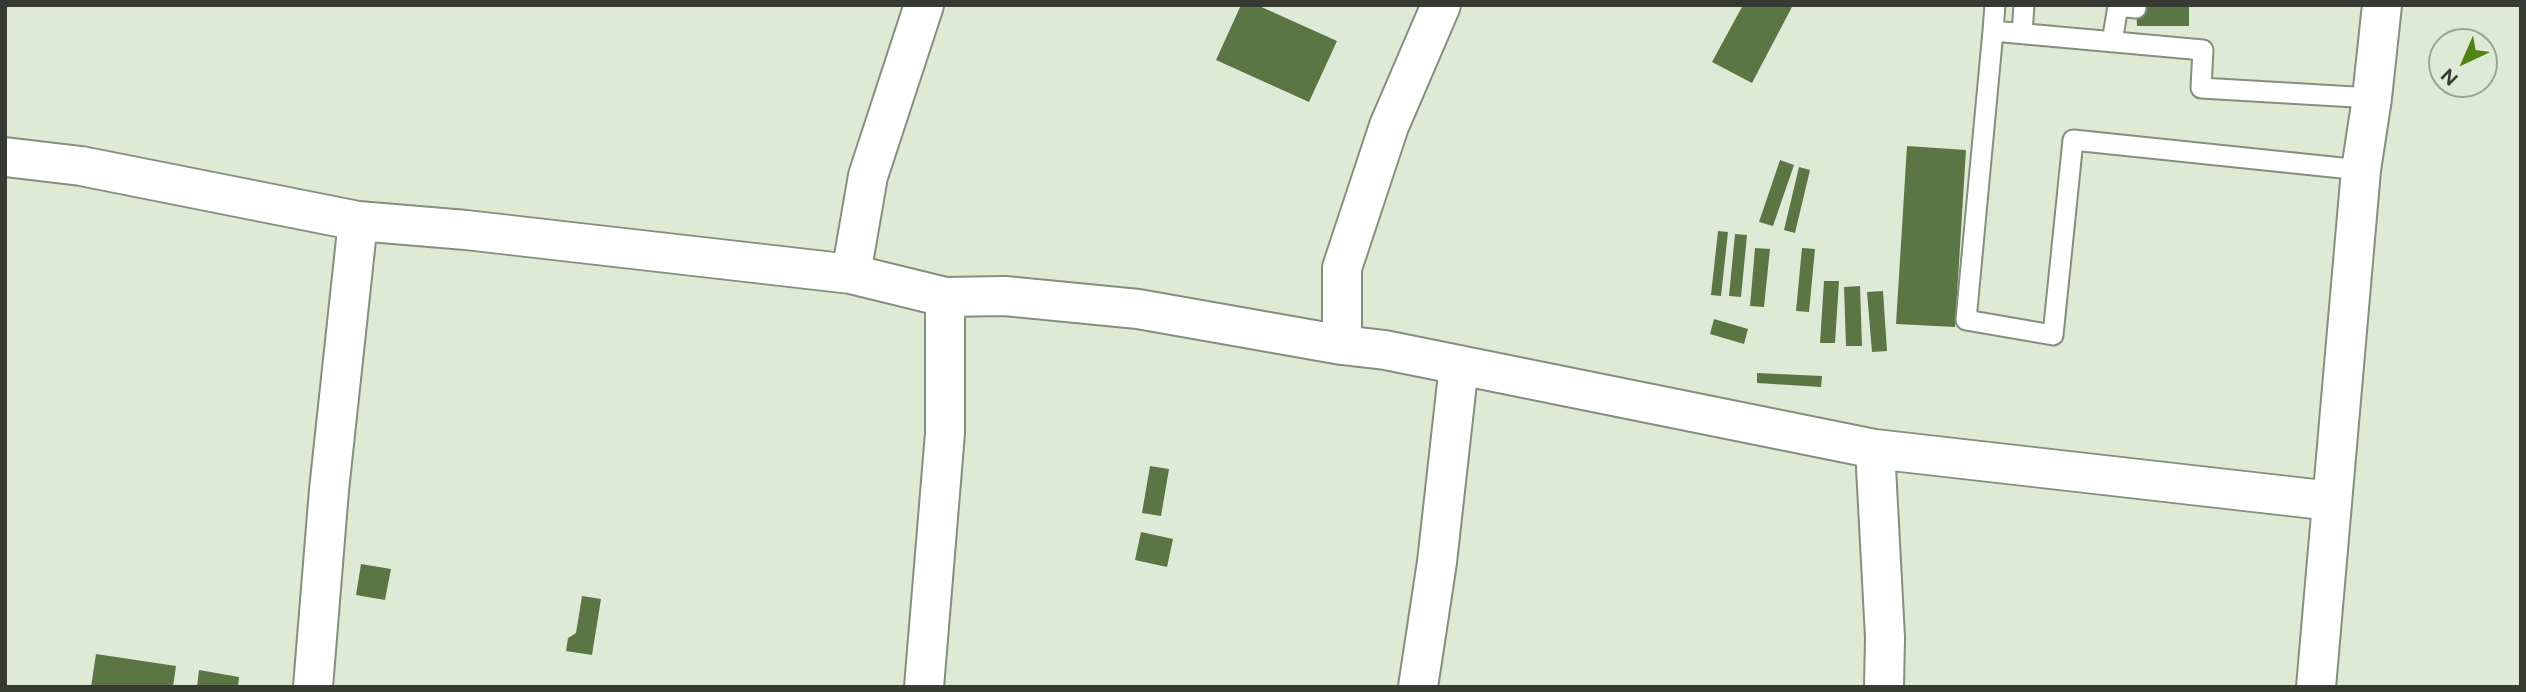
<!DOCTYPE html>
<html>
<head>
<meta charset="utf-8">
<style>
	body { margin:0 }
	#map { position:relative; width:2526px; height:692px; overflow:hidden; background:#deead5; font-family:Figtree,sans-serif }
	canvas { display:block }
	.frame { position:absolute; inset:0; border:7px solid #363a32; pointer-events:none }
	.north { position:absolute; left:2428px; top:28px; width:70px; height:70px; box-sizing:border-box; background:#deead5; border:2px solid #9ba494; border-radius:50%; rotate:224deg; font-size:19px; font-weight:700; line-height:28px; text-align:center; color:#363a32 }
	.north::after { content:''; display:block; margin:auto; width:24px; height:32px; background:#518214; clip-path:polygon(50% 0,100% 100%,50% 72%,0 100%) }
</style>
</head>
<body>
<div id="map">
<canvas width="2526" height="692"></canvas>
<div class="frame"></div>
<div class="north">N</div>
</div>
<script>
const ctx = document.querySelector('canvas').getContext('2d');
ctx.lineJoin = 'round';
function paint(path, color) { ctx.fillStyle = color; ctx.fill(path, 'evenodd'); }
function stroke(path, color, width, dash) { ctx.strokeStyle = color; ctx.lineWidth = width; ctx.lineCap = dash ? 'butt' : 'round'; ctx.setLineDash(dash || []); ctx.stroke(path); }
const building = new Path2D(`
	M1241 5H1257L1337 41 1309 102 1216 60Z
	M1743 5H1793L1752 83 1712 62Z
	M2136 5H2189V26H2137Z
	M1907 146 1966 150 1955 327 1896 324Z
	M1780 160 1794 165 1773 226 1759 222Z
	M1799 167 1810 170 1795 233 1784 230Z
	M1718 231 1728 232 1721 296 1711 295Z
	M1735 234 1747 235 1741 297 1729 296Z
	M1755 248 1770 249 1764 307 1750 306Z
	M1802 248 1815 249 1809 312 1796 311Z
	M1824 281H1839L1835 343H1820Z
	M1860 286 1862 346H1846L1844 287Z
	M1883 291 1887 351 1872 352 1867 292Z
	M1714 319 1748 329 1744 344 1710 334Z
	M1757 373 1822 376 1821 387 1757 383Z
	M1150 466 1169 469 1161 516 1142 513Z
	M1141 532 1173 539 1167 567 1135 560Z
	M361 564 391 569 385 600 356 595Z
	M582 596 601 599 592 655 566 651 568 638 576 633Z
	M96 654 176 666 173 687H91Z
	M199 670 239 677 238 687H197Z`);
const lane = new Path2D(`
	M1993 31 1995 5
	M2022 33 2024 5
	M2112 42 2118 6 2136 8
	M2361 170 2073 140 2053 335 1966 320 1993 31 2203 50 2201 88 2372 98`);
const street = new Path2D(`
	M5 157 81 166 358 221 466 230 851 274 945 297 1005 296 1138 309 1342 345 1385 350 1875 449 2332 501
	M851 274 868 176 924 5
	M1342 345V268L1389 126 1441 5
	M1875 449 1885 637 1884 687
	M313 687 329 490 358 221
	M924 687 945 433V297
	M1418 687 1437 562 1459 365
	M2316 687 2361 170 2372 98 2382 5`);
paint(building, '#5b7644');
stroke(lane, '#848f7c', 23);
stroke(street, '#848f7c', 42);
stroke(lane, '#fff', 19);
stroke(street, '#fff', 38);
</script>
</body>
</html>
